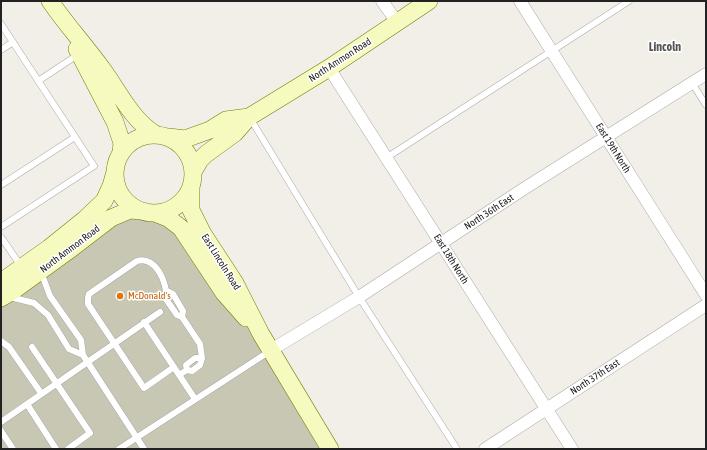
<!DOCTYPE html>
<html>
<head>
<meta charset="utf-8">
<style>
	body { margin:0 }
	#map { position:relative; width:707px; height:450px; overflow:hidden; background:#f2efe9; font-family:"Asap Condensed",sans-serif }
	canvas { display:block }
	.frame { position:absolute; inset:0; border:2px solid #222; pointer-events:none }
</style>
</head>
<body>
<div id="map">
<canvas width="707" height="450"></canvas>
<div class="frame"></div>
</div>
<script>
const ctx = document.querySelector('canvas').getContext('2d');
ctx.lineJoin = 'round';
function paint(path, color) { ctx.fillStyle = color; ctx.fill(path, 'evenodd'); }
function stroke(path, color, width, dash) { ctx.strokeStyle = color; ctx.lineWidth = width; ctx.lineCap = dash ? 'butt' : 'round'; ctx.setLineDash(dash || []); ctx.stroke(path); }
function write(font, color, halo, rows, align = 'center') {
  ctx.font = font + ' "Asap Condensed",sans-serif'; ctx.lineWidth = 3; ctx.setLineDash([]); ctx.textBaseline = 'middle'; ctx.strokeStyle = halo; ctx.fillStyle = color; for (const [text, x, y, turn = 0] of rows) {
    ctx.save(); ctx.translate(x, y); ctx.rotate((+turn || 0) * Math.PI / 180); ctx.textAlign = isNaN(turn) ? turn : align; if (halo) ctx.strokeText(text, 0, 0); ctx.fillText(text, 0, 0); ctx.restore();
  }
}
const construction = new Path2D(`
	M122 213H155L181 228 259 330 330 449H1V294Z`);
const service = new Path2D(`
	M1 24 75 137 1 185
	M1 50 13 42
	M38 81 79 54
	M692 83 706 105
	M250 118 359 297 457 449
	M386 158 629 1
	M1 227 94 166 75 137
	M1 237 21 266
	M41 272 50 296 81 340 83 355 144 449
	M167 291 173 294 183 311 182 317
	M10 297 34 303 48 315 69 349 83 355
	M144 322 195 399
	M1 341 9 347 41 393
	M32 347 90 433 68 449
	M174 367 144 388 88 304V298L89 294 137 261C156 255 168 284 166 299L177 315 182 317 200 344 202 358 200 365 192 371 187 370 179 375
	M187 370 186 365 195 358H202
	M27 404 56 449
	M1 422 160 312
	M1 431 13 449
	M119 449 270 351`);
const minor = new Path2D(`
	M382 1 397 22
	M520 1 706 295
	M329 68 572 449
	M271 350 359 297 525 188 706 74
	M485 449 706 305`);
const secondary = new Path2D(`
	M50 1C67 26 86 46 103 70 119 92 132 120 155 134
	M77 49 115 122 122 143 121 153
	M115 174a39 39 0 1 1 78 0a39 39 0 1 1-78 0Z
	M169 137 185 139 210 130 226 120 249 117
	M193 172 200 160 206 154 235 133 249 117 329 68 429 1
	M191 187V210L203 234 235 283 261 334 330 449
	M155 213 168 218 181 228 224 293 246 318
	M1 282 49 248 85 219 104 201 111 186 115 172
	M1 298 13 291 68 251 111 218 130 210 143 211`);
const markers = [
	[120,296,4,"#e8710a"]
];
const streetNames = [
	["North Ammon Road",340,60,-33],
	["East 19th North",613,148,58],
	["North 36th East",489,212,-33],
	["North Ammon Road",70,249,-37],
	["East 18th North",451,259,58],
	["East Lincoln Road",221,262,58],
	["North 37th East",595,377,-33]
];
const foodNames = [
	["McDonald's",128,296]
];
const quarterNames = [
	["Lincoln",665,47]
];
paint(construction, '#c7c7b4');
stroke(service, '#a9a9a9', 7);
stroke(minor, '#a9a9a9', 13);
stroke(secondary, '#707d05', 18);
stroke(service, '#fff', 6);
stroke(minor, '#fff', 12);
stroke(secondary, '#f7fabf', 17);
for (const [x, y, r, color] of markers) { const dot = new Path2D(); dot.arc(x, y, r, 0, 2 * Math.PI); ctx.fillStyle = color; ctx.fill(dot); stroke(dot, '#fff', 1.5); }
write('10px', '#222', '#fff', streetNames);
write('10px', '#c56008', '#fff', foodNames, 'left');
write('bold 12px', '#555', '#fff', quarterNames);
</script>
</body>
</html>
